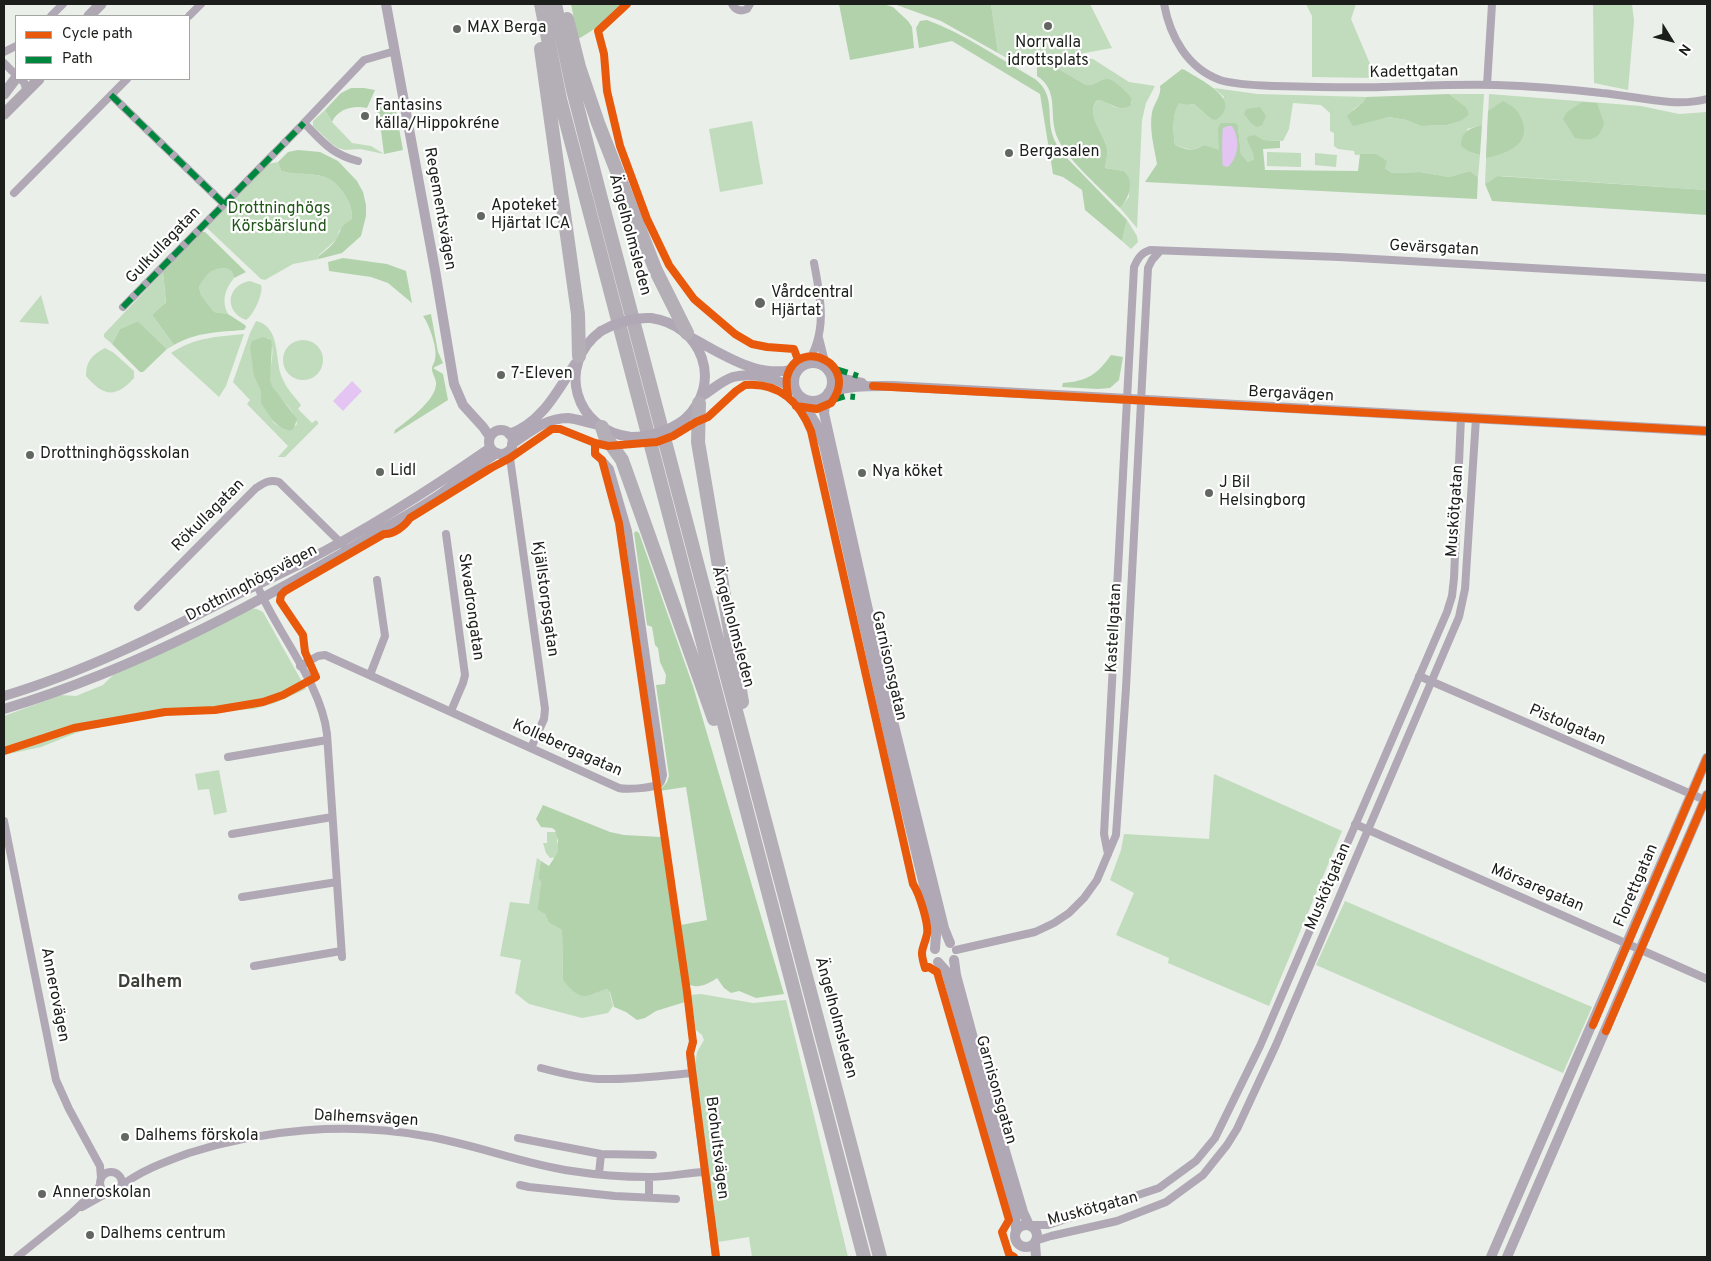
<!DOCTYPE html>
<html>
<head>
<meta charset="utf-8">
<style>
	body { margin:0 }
	#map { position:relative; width:1711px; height:1261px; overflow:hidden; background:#eaefe9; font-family:Overpass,sans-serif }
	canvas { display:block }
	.frame { position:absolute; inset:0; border:5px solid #1b1e1a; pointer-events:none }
	.legend { position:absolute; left:15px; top:15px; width:175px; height:65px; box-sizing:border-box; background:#fff; border:1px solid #a4a5a3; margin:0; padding:6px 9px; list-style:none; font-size:15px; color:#1b1e1a }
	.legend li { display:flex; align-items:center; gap:10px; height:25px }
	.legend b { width:25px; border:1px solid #a4a5a3 }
	.north { position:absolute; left:1646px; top:15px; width:50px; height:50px; -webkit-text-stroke:4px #fff; paint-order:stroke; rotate:126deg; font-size:14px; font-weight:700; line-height:20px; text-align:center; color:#1b1e1a }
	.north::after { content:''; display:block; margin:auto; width:18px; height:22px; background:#1b1e1a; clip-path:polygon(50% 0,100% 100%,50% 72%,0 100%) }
</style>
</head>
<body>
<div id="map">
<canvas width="1711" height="1261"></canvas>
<div class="frame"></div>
<ul class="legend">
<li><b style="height:6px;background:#e8590c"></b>Cycle path</li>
<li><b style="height:6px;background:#00873e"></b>Path</li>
</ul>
<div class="north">N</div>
</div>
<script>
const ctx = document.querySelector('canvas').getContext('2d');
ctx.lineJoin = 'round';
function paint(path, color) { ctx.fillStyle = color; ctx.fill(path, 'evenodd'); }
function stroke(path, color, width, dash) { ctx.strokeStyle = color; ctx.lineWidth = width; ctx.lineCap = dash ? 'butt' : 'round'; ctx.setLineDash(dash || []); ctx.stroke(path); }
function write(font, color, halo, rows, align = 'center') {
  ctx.font = font + ' Overpass,sans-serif'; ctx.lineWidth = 4.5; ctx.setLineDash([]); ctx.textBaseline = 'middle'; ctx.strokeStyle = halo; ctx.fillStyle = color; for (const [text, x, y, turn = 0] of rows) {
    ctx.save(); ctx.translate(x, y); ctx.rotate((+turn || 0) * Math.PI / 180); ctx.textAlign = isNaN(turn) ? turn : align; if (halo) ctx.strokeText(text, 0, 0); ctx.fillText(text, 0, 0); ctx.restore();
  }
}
const green = new Path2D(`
	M991 4H1090L1112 48 1019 65 998 53Z
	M1306 4H1356L1351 19 1376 78 1312 77V16Z
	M1593 4H1632L1634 21 1628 90 1594 83Z
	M1080 57 1093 59 1129 82 1155 86 1146 103 1142 120 1137 228 1120 208 1129 197 1127 174 1124 171 1105 168C1106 162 1108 154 1107 148 1104 132 1085 117 1097 100 1112 99 1112 116 1132 103V99C1128 94 1112 78 1106 79 1098 80 1094 86 1086 85L1049 63Z
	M1214 88 1257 94 1366 97 1363 102 1353 110 1379 119 1389 117 1406 120 1421 126 1447 125 1461 121 1466 107 1449 94H1484L1482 125 1467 129 1470 152 1480 155 1478 177 1470 171 1449 177 1420 172 1392 173 1385 168 1376 154 1355 155 1354 151 1338 149 1334 146V133L1330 131V113L1321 105 1293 103 1289 129 1283 141 1264 140 1255 135 1254 159 1248 162 1241 156 1238 126 1219 151 1204 145C1193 152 1186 149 1175 145 1173 132 1172 114 1179 102L1187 105 1194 104 1211 119 1224 97Z
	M1489 94 1641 106 1679 114 1707 112V190L1502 176H1497L1485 184Z
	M325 110 332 122 352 143 371 146 384 154 360 149 345 150 338 148 332 144 313 126V121Z
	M752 121 763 184 720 192 709 129Z
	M1267 152 1301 153V167L1267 166Z
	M1315 153 1337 155 1336 167 1315 165Z
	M278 162 281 171C305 178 325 167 342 191 349 201 352 207 352 219L339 231 337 239 319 255V259L293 264 265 280 261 279 207 228V226L267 164Z
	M1127 220 1137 236 1138 242 1131 249 1122 241Z
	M219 267 226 268 232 272 234 278C225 289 221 301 228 314L214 312 201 295 199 287C204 277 208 271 219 267Z
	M163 272 166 304 157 310 152 315 174 345 167 349 138 321 120 329 112 344 104 337V334Z
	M250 281 261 285C264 293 253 316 246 320 224 312 226 285 250 281Z
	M41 295 49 324 19 322Z
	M256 321C280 326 275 358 281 375 285 387 294 396 301 405L298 409 312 423 316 420 318 422V424L285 457H278L288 446 247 404 250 400 233 382 250 333ZM268 338C278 349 268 368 270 381 272 394 293 405 297 424L290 431 281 428 273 422 259 385Z
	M244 334 226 386 219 397 171 353C196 337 216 337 244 334Z
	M283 360a20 20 0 1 1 40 0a20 20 0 1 1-40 0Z
	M105 348 114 353 134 371V378C115 399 103 396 86 376 86 361 92 355 105 348Z
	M250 608 257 609 263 612 306 689 275 703 254 709 171 714 103 725 76 733 41 747 4 755V716L61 695 76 696 103 685 114 674Z
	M219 770 227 812 214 815 209 789 198 790 195 774Z
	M1214 774 1342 831 1269 1006 1168 963 1169 958 1116 935 1134 893 1110 880 1121 850 1124 834 1209 839Z
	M547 832H558L557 842 560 846V857L550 858 546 853 543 843H547Z
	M537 858 541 861 538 878 541 882 539 910 545 914 549 923 562 930 563 978 609 990 613 1006 608 1013 582 1018 529 1004 515 993 521 960 500 956 510 902 529 904Z
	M1345 901 1592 1007 1563 1073 1316 965Z
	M701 994 753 1003 786 1000 848 1257H752L749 1237 718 1242 695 1065 697 1052 704 1040 702 1035 696 1030 691 995Z`);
const forest = new Path2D(`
	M571 4H625C610 18 596 29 578 39Z
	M839 4H883L893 7 908 21 912 27 914 48 850 60Z
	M894 4H991L998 53 941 21Z
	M927 20C965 34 1000 59 1035 79 1053 93 1048 109 1051 129 1053 139 1057 146 1063 154L1127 220 1122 241 1085 210 1082 190 1063 177 1053 174 1040 94 952 41 919 48 916 28 920 21Z
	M1049 63 1086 85C1094 86 1098 80 1106 79 1112 77 1129 94 1132 99L1131 105C1117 114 1109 100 1097 100 1085 115 1104 133 1107 148 1108 154 1106 162 1105 168L1124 171C1135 181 1129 199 1120 208 1103 191 1067 159 1058 139 1047 116 1061 92 1037 76V65Z
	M1182 69 1185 70C1200 80 1245 100 1216 120L1211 119 1194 104 1187 105 1179 103C1172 114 1173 132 1175 145 1186 150 1193 152 1204 145L1219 150 1218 128 1221 123H1235L1238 126 1241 155 1248 162 1254 159C1254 150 1248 146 1247 138L1249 136 1255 135 1264 140 1280 141V148L1263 149 1265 170 1358 171 1360 154H1376L1387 161 1385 168 1392 173 1420 172 1449 177 1470 171 1478 177 1477 199 1145 182 1157 164C1154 147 1149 129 1152 112 1154 103 1162 95 1160 86Z
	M351 88H364L375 90 367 108C353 105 338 109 332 122L325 110 341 93Z
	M1449 94 1466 107 1469 114 1461 121 1447 125 1421 126 1406 120 1389 117 1353 126 1347 116 1363 102 1366 97Z
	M384 98 395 106 403 150 384 154 379 115 374 107 378 99Z
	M1503 101C1506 103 1511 105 1513 107 1523 115 1529 134 1519 143 1511 152 1498 155 1486 158L1488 111Z
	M1582 102 1597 103 1604 123C1600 140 1591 141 1575 138L1563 119 1567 112Z
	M1260 107 1266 116 1262 125 1257 127 1251 123 1244 114 1246 109Z
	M1482 125 1480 155 1470 152 1461 146C1461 131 1470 128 1482 125Z
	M298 150 320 152 338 161 357 181 363 192 366 205V216L361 236 342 253 319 259V256C325 251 334 244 337 238 342 227 341 226 352 219 352 207 349 201 342 191 325 167 305 178 281 171L278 162 288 152Z
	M1497 176 1707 190V215L1492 201 1485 184Z
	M201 232H205L246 272 234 278 232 272 226 268C211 267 206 275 199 287L201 295 214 312 228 314 245 325 246 327 244 330C219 332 196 332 174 345L152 315 157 310 166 303 163 272Z
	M343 258 387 264 406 271 412 303 388 283 371 277 329 271 328 262Z
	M431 314 438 352 443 363 433 368 443 374 448 400 394 434 395 430C407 421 434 402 436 385 437 379 431 373 432 367 433 364 435 362 435 359 438 349 429 324 423 316Z
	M138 321 167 349 143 372H140L112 344 120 329Z
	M263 337 271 340 272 345 270 380 272 386 297 419 294 428 290 431 281 428 273 421 261 403V391L254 376 250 347 252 341Z
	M1111 355 1123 357 1119 380 1110 388 1098 389 1062 387 1063 383C1087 381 1097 375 1111 355Z
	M636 531 639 533 693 686 784 994 756 998 739 991 731 993 724 988 717 978C709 984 696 990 687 983L681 925 707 920 686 787 659 791 667 782 669 776 656 685 665 684 666 675 660 662 658 648 655 645 652 627 647 625 634 533Z
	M543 805 610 832 624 835 661 837 685 1002 656 1011 645 1018 637 1020 626 1012 614 1007 610 992 607 989C600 990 593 995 586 996 577 997 567 986 563 979L562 930 549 923 545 914 538 910V907L541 882 538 878 541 861 549 866 558 852V840L555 830 552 828 541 827 536 819Z`);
const water = new Path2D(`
	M1228 126H1232C1240 138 1239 157 1228 167L1223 166C1222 163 1222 131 1223 128Z
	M352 381 362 391 343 411 333 401Z`);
const minor = new Path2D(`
	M732 4C735 10 741 12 747 9L750 4
	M1164 4C1170 36 1187 68 1220 80 1236 85 1255 85 1272 86 1309 87 1345 88 1382 87 1420 86 1458 84 1496 85 1531 86 1567 89 1602 93 1635 96 1675 108 1707 99
	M51 16 63 4
	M189 16 201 4
	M4 52 16 46
	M4 63 16 75
	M20 79 24 82 27 92
	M1487 85 1492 4
	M111 95 224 204
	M358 161C331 154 323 142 304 123L364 60 395 51
	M14 193 127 79
	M123 307 304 123
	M819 338 827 370
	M806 365C828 333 821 299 814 263
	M507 452 510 458 545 709 544 719 531 748
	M446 534 465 675 463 683 451 711
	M257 585C277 633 321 683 327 734L342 957
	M138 607 256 488C264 483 269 479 279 482L343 545
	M300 666 318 656 325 655 619 788C627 790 649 788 657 785 661 784 662 779 663 775L628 531 610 469 602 460
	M370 675 385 636 377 580
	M1419 676 1705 800
	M228 757 327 740
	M4 821 56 1080 69 1109 100 1166 101 1178
	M1355 824 1707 979
	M232 834 332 817
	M1108 854 1104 834 1134 267C1138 258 1141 253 1150 250L1339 257 1707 278
	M242 897 337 882
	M956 950 1035 932 1054 923 1069 913 1084 898 1097 880 1116 835 1126 688 1148 268 1152 260 1160 251
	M254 966 341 951
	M693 1042 690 1053 692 1070 716 1257
	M541 1068C560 1073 579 1078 598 1079 629 1080 661 1076 692 1073
	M518 1138 601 1154 653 1155
	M100 1183a11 11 0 1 1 22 0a11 11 0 1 1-22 0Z
	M599 1174 601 1154
	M520 1185 529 1187 615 1196 676 1199
	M121 1186C142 1170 165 1162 189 1153 264 1129 347 1122 425 1136 475 1144 522 1164 572 1171 597 1175 623 1177 648 1177 666 1177 686 1173 704 1172
	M649 1197V1177
	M82 1207 107 1193
	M1030 1225H1048L1159 1188 1196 1161 1215 1138 1260 1046 1447 612 1452 596 1454 578 1461 417
	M1035 1241 1051 1236 1117 1221 1166 1202 1203 1175 1227 1145 1237 1129 1276 1045 1459 617 1465 589 1476 418
	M17 1257 72 1213 100 1186`);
const tertiary = new Path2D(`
	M386 4 435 270 454 384 463 405 483 427 490 437
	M651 318C702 325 724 383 685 419
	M601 331C555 365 575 431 631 437
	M692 338C726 356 763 383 803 366
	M794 382a19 19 0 1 1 38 0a19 19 0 1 1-38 0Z
	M829 372 839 378 862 383
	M828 393C848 385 872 386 893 386L1707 431
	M798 395 816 424 824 445 897 773 936 935 935 949
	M702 396C712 390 721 381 733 377 752 372 782 378 796 392
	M826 396 824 413 892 717 944 928 950 943
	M489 442a12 12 0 1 1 24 0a12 12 0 1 1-24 0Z
	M509 434C541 424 558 390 575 364
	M512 444C530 432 546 418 568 418 578 419 589 423 599 425
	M4 696C84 672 158 635 232 597 256 585 280 574 304 562 368 529 431 489 490 448
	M4 709C140 668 268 598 390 525 407 515 425 505 442 493 460 480 478 465 497 453
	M954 960 956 975 987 1090 1023 1212 1029 1225
	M938 962 946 971 1008 1188 1015 1214 1016 1229
	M1015 1236a11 11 0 1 1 22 0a11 11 0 1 1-22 0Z
	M1035 1243 1036 1257
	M1491 1257 1707 758
	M1507 1257 1707 795`);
const secondary = new Path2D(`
	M89 16 101 4
	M4 94 16 78
	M4 114 39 79`);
const motorway = new Path2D(`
	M541 4 560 99 864 1257
	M555 4 573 90 600 195 880 1257
	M567 19 579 67 598 123 656 271 687 333
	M541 49 578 314 579 356
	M699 403 698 442 742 702
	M602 427 605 436 622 460 714 719`);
const tertiaryBridge = new Path2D(`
	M601 331C617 322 632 317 651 318
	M631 437C651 437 669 431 685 419`);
const quiet = new Path2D(`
	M111 95 224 204
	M123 307 304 123
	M836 369 858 376
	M833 400 846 396 855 397`);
const cycleway = new Path2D(`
	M627 4 598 31 604 54 607 91 620 146 647 219 669 265 694 299 735 334 752 344 767 347 794 349 798 360
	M873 386 1707 431
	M788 396C787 390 786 383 787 377 798 335 861 364 831 403L817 409 796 406
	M595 443V454L602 460 619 523 687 992 692 1034 693 1042 690 1053 692 1070 716 1257
	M4 751 74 728 165 712 215 710 263 702 283 695 316 677 305 652 303 635 280 601 281 595 285 591 384 534C393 535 405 526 410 518L491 468 510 458 552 429H560L595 443 608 446 657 442 673 436 696 422 708 417 736 391 745 385C778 382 799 401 811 431L913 884C919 893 929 924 927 934 923 952 919 947 925 968L929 967 937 972 1009 1220 1002 1232 1009 1254 1014 1257
	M1593 1025 1707 758
	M1606 1031 1707 795`);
const markers = [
	[1048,26,5,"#636762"],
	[457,29,5,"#636762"],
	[365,116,5,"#636762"],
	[1009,153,5,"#636762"],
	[481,216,5,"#636762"],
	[760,303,6,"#636762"],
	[501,375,5,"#636762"],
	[30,455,5,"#636762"],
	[380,472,5,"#636762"],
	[862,473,5,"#636762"],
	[1209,493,5,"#636762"],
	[125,1137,5,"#636762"],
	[42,1194,5,"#636762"],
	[90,1235,5,"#636762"]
];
const poiNames = [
	["MAX Berga",467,29],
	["Norrvalla",1048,44,"center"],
	["idrottsplats",1048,62,"center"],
	["Fantasins",375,107],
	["källa/Hippokréne",375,125],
	["Bergasalen",1019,153],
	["Apoteket",491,207],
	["Hjärtat ICA",491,225],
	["Vårdcentral",771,294],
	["Hjärtat",771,312],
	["7-Eleven",511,375],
	["Drottninghögsskolan",40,455],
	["Lidl",390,472],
	["Nya köket",872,473],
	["J Bil",1219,484],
	["Helsingborg",1219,502],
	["Dalhems förskola",135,1137],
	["Anneroskolan",52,1194],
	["Dalhems centrum",100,1235]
];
const streetNames = [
	["Kadettgatan",1414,73,-1],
	["Regementsvägen",439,209,80],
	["Ängelholmsleden",629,235,75],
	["Gulkullagatan",164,246,-46],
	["Gevärsgatan",1434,249,3],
	["Bergavägen",1291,395,3],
	["Muskötgatan",1456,511,-86],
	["Rökullagatan",209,516,-45],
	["Drottninghögsvägen",252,584,-28],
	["Kjällstorpsgatan",544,599,82],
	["Skvadrongatan",470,607,82],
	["Ängelholmsleden",732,627,75],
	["Kastellgatan",1115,628,-87],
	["Garnisonsgatan",888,666,77],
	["Pistolgatan",1567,726,23],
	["Kollebergagatan",567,749,24],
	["Florettgatan",1637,886,-67],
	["Muskötgatan",1329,887,-67],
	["Mörsaregatan",1537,889,23],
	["Annerovägen",54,995,79],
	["Ängelholmsleden",835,1018,75],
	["Garnisonsgatan",995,1090,74],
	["Dalhemsvägen",366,1119,3],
	["Brohultsvägen",716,1148,83],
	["Muskötgatan",1093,1210,-15]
];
const parkNames = [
	["Drottninghögs",279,210],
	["Körsbärslund",279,228]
];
const neighbourhoodNames = [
	["Dalhem",150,983]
];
paint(green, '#c1dcbc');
paint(forest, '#b2d2ac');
paint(water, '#e4c4f3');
stroke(minor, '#b1a8b5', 8);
stroke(tertiary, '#b1a8b5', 10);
stroke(secondary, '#afa8b3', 11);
stroke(motorway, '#b4aeb7', 14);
stroke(tertiaryBridge, '#b1a8b5', 10);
stroke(quiet, '#00873e', 6, [12, 6]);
stroke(cycleway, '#e8590c', 8);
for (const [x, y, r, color] of markers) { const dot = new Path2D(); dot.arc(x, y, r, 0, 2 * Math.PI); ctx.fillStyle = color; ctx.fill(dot); stroke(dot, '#fff', 2); }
write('16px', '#1b1e1a', '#fff', poiNames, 'left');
write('16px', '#1b1e1a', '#fff', streetNames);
write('16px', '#215618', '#fff', parkNames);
write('bold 18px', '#3b4139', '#fff', neighbourhoodNames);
</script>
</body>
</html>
